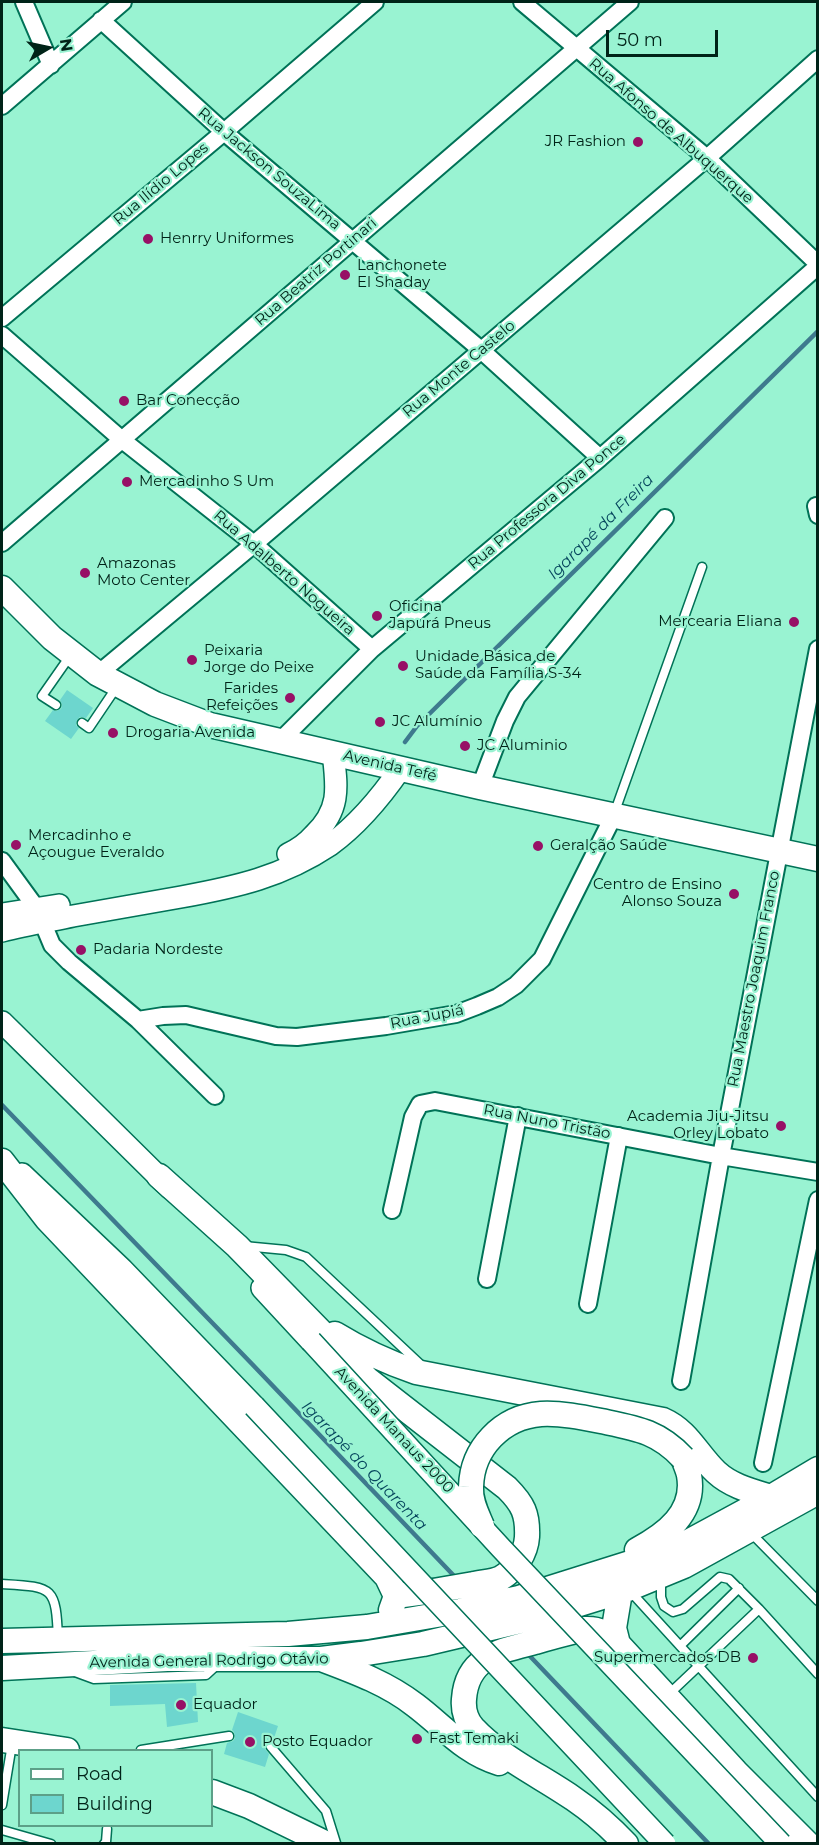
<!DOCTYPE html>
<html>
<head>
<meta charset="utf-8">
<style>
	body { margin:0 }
	#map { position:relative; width:819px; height:1845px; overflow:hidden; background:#99f3d2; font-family:Montserrat,sans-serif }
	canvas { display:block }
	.frame { position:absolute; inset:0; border:3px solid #002318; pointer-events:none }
	.legend { position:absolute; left:18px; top:1749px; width:195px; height:78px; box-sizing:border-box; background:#99f3d2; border:2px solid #5ca088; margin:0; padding:8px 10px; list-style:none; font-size:18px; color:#002318 }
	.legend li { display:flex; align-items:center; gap:12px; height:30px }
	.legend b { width:30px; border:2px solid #5ca088 }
	.north { position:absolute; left:18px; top:18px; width:60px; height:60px; -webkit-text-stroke:4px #99f3d2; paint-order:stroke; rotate:81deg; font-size:16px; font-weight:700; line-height:24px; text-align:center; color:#002318 }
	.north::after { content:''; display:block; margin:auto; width:21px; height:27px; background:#002318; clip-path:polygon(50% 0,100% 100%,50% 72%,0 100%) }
	.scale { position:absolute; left:606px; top:30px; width:112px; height:27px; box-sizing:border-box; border:3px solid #002318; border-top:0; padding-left:8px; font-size:18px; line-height:21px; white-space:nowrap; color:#002318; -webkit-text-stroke:4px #99f3d2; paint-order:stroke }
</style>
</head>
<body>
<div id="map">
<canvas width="819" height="1845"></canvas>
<div class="frame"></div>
<ul class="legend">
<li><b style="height:8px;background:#fff"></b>Road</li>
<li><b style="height:16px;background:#6dd6ce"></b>Building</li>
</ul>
<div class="north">N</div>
<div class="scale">50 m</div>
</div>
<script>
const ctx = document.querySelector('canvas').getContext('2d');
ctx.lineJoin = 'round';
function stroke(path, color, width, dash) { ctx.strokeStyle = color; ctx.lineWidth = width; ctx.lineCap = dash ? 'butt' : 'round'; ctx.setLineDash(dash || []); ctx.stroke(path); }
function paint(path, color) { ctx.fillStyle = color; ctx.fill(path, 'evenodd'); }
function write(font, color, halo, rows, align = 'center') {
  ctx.font = font + ' Montserrat,sans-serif'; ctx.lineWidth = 4.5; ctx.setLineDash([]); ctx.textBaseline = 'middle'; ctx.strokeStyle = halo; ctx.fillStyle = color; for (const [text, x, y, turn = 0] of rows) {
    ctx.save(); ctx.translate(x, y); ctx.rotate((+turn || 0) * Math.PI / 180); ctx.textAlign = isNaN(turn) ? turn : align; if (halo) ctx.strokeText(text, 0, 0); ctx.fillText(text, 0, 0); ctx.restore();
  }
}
const stream = new Path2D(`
	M405 742 417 726 818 331
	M2 1105 252 1364 457 1579
	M526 1652 709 1844`);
const building = new Path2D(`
	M67 690 93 708 86 718 80 717 77 720 76 725 79 728 71 739 45 721 53 710 56 711 61 709 62 705 60 700Z
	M196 1683 198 1722 167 1727 165 1704 110 1706V1685Z
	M238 1712 278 1726 273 1741 267 1742 265 1745V1749L269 1754 265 1767 224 1754 227 1743 233 1741 235 1738 234 1732 232 1730Z`);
const service = new Path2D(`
	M56 705 42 696 70 656
	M82 723 89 728 118 685
	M614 814 702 567
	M244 1246 286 1250 306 1257 421 1365
	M751 1533 818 1601
	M661 1577V1597L664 1606 673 1612 683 1609 720 1577 729 1579 759 1609 818 1674
	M2 1584C53 1587 56 1586 58 1639
	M630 1591 818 1797
	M680 1646 739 1588
	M75 1672 94 1679 206 1675 218 1664
	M668 1695 759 1609
	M271 1747 326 1811 336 1843
	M141 1750 229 1736
	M2 1805 12 1744
	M2 1830 51 1844
	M104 1844 106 1842 107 1829`);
const minor = new Path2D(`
	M24 2 51 65
	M522 2 707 158 818 264
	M101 20 224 132 481 350 600 458
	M2 106 123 2
	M2 318 224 132 375 2
	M2 335 121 439 254 544 372 649
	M816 506 818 515
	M2 543 630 2
	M98 674 254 544 707 158 818 59
	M279 742 372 649 600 458 818 266
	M480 787 505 721 517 697 665 518
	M2 861 37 909 52 945 69 962 138 1020 215 1096
	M138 1020 163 1016 186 1015 276 1036 297 1037 386 1026 456 1014 477 1006 498 997 516 985 542 959 614 815
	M392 1210 413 1117 420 1104 435 1101 721 1156 818 1172
	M487 1279 518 1116
	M588 1304 619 1136
	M681 1381 721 1156 818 649
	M763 1463 818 1200`);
const tertiary = new Path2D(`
	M288 854C297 850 307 843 314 835 341 809 337 787 333 753
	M2 914 59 905
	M2 931C25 925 49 921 73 916 109 910 145 903 181 897 236 887 282 877 330 845 359 824 381 797 401 768
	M2 1022 170 1188
	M22 1174 122 1269 254 1406
	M262 1288 311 1341`);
const secondary = new Path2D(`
	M2 588 52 638 98 674 155 704 210 725 480 787 818 859
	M2 1161 47 1219 387 1577 396 1596 391 1610
	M159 1176 237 1246 367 1379 507 1488C523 1504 528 1514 527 1537 526 1553 515 1570 501 1578 493 1582 482 1582 474 1584 448 1589 422 1593 396 1596
	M335 1334C361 1350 387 1362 416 1372L663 1420C688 1431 697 1454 716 1472 731 1486 751 1491 771 1497
	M637 1550C665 1535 696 1513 689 1475 688 1470 685 1463 683 1458
	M620 1592 614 1628 618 1644 736 1772 808 1844
	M2 1641 288 1634 367 1627 460 1611 519 1598 659 1554 686 1543 771 1497 818 1469
	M618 1644C606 1633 600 1628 584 1629 567 1633 551 1637 535 1642 501 1651 467 1656 464 1699 463 1710 466 1720 473 1728 501 1758 541 1776 574 1799 593 1812 610 1827 626 1844
	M324 1660C356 1672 388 1684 415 1705 443 1726 465 1753 499 1763
	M2 1668 167 1659H321L361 1654 423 1644 537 1617 628 1589 684 1566 818 1492
	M2 1740 67 1750
	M212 1792 249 1806 327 1844`);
const tertiaryBridge = new Path2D(`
	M311 1341 501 1548 781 1844
	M254 1406 665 1844`);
const secondaryBridge = new Path2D(`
	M482 1526C477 1514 470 1501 471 1487 472 1448 502 1417 541 1414 561 1413 581 1417 601 1421 635 1428 658 1431 683 1458`);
const markers = [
	[638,142,6,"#971066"],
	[148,239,6,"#971066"],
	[345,275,6,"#971066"],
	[124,401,6,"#971066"],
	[127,482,6,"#971066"],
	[85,573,6,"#971066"],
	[377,616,6,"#971066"],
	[794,622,6,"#971066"],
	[192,660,6,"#971066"],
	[403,666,6,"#971066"],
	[290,698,6,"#971066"],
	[380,722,6,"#971066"],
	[113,733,6,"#971066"],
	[465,746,6,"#971066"],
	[16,845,6,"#971066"],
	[538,846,6,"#971066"],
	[734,894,6,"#971066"],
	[81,950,6,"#971066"],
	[781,1126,6,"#971066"],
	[753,1658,6,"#971066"],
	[181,1705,6,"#971066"],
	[417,1739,6,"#971066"],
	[250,1742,6,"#971066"]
];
const streetNames = [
	["Rua Afonso de Albuquerque",671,131,41],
	["Rua Jackson SouzaLima",269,169,40],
	["Rua Ilídio Lopes",161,184,-40],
	["Rua Beatriz Portinari",316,272,-41],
	["Rua Monte Castelo",459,369,-40],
	["Rua Professora Diva Ponce",547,502,-40],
	["Rua Adalberto Nogueira",284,573,41],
	["Avenida Tefé",390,766,13],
	["Rua Maestro Joaquim Franco",754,979,-79],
	["Rua Jupiá",427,1017,-11],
	["Rua Nuno Tristão",547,1122,11],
	["Avenida Manaus 2000",394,1430,47],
	["Avenida General Rodrigo Otávio",209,1661,-1]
];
const poiNames = [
	["JR Fashion",626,142,"right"],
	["Henrry Uniformes",160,239],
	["Lanchonete",357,266],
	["El Shaday",357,283],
	["Bar Conecção",136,401],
	["Mercadinho S Um",139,482],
	["Amazonas",97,564],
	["Moto Center",97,581],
	["Oficina",389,607],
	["Japurá Pneus",389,624],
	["Mercearia Eliana",782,622,"right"],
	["Peixaria",204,651],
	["Jorge do Peixe",204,668],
	["Unidade Básica de",415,657],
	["Saúde da Família S-34",415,674],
	["Farides",278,689,"right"],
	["Refeições",278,706,"right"],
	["JC Alumínio",392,722],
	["Drogaria Avenida",125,733],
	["JC Aluminio",477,746],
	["Mercadinho e",28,836],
	["Açougue Everaldo",28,853],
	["Geralção Saúde",550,846],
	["Centro de Ensino",722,885,"right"],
	["Alonso Souza",722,902,"right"],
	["Padaria Nordeste",93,950],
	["Academia Jiu-Jitsu",769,1117,"right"],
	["Orley Lobato",769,1134,"right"],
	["Supermercados DB",741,1658,"right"],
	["Equador",193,1705],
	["Fast Temaki",429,1739],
	["Posto Equador",262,1742]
];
const waterNames = [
	["Igarapé da Freira",601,527,-45],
	["Igarapé do Quarenta",364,1466,46]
];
stroke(stream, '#3e7a8e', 4.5);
paint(building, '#6dd6ce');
stroke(service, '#007257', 11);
stroke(minor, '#007257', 20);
stroke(tertiary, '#007257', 24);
stroke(secondary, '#007257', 27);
stroke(service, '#fff', 8);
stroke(minor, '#fff', 16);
stroke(tertiary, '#fff', 21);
stroke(secondary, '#fff', 24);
stroke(tertiaryBridge, '#007257', 24, []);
stroke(secondaryBridge, '#007257', 27, []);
stroke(tertiaryBridge, '#fff', 21);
stroke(secondaryBridge, '#fff', 24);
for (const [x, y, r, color] of markers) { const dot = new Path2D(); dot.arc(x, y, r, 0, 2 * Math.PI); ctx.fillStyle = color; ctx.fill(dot); stroke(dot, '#99f3d2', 2); }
write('15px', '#002318', '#99f3d2', streetNames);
write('15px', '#002318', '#99f3d2', poiNames, 'left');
write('italic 16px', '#07475e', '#99f3d2', waterNames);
</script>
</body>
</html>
